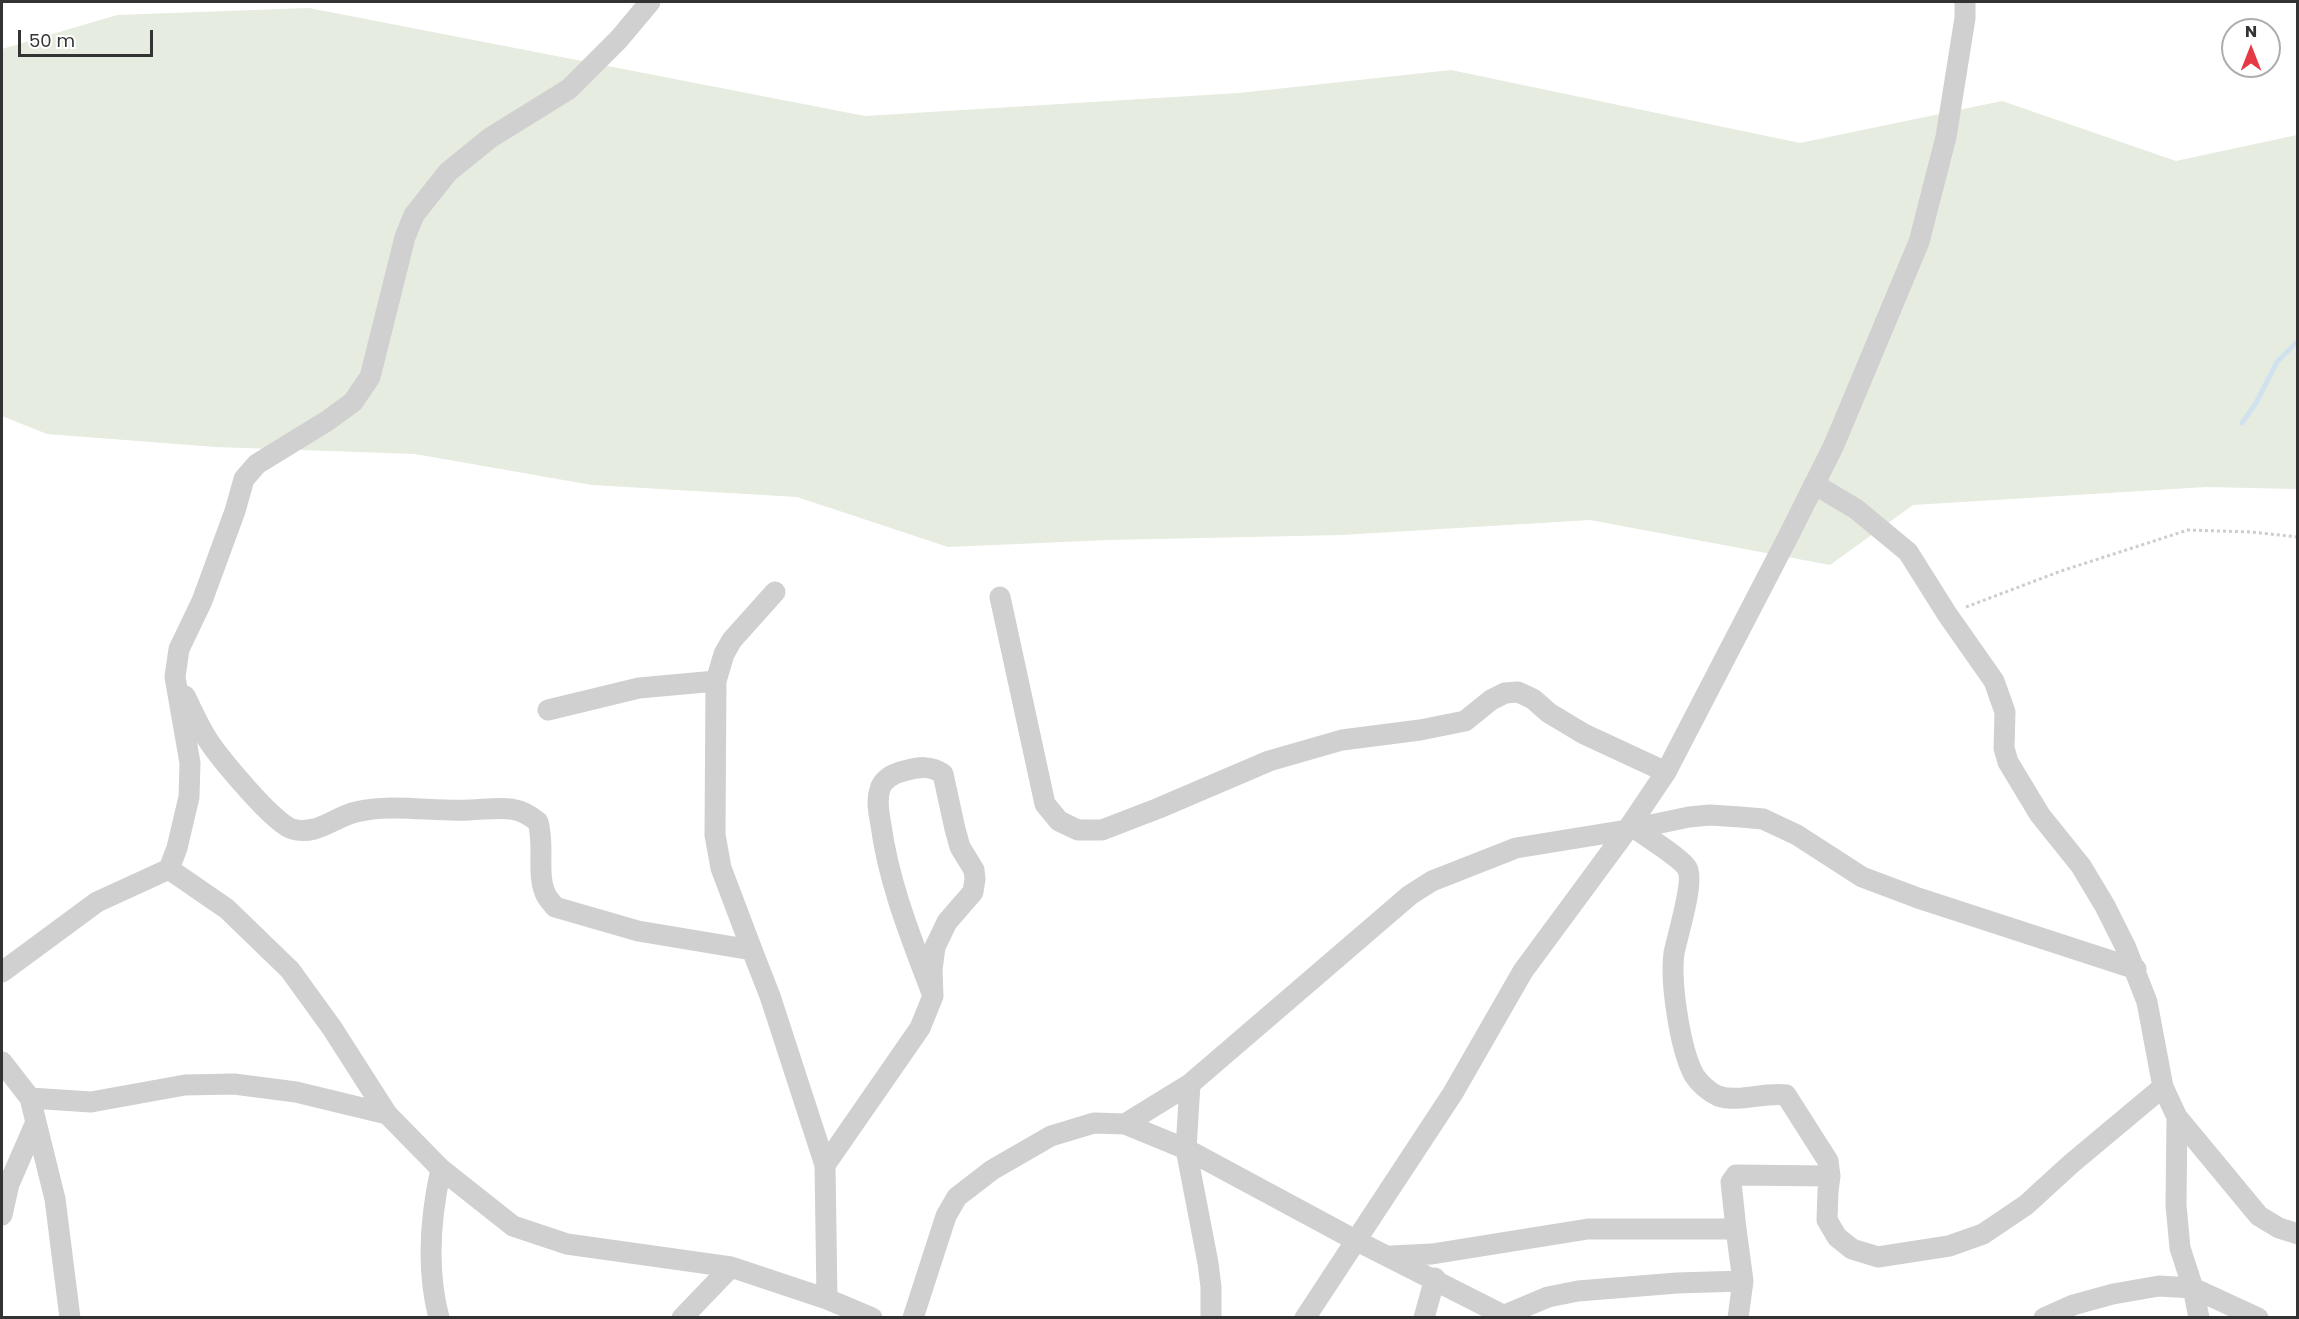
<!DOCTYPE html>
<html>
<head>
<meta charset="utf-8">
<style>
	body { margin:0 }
	#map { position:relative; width:2299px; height:1319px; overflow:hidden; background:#fff; font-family:Poppins,sans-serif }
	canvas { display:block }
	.frame { position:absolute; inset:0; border:3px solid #333; pointer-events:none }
	.north { position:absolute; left:2221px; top:18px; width:60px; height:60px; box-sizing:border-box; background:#fff; border:2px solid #adadad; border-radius:50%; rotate:0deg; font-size:16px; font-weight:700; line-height:24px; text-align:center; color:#333 }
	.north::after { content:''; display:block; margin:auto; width:21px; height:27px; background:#e63946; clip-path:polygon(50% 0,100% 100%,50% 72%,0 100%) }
	.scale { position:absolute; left:18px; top:30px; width:135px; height:27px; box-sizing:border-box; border:3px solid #333; border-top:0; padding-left:8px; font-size:18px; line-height:21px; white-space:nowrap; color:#333; -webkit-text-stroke:4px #fff; paint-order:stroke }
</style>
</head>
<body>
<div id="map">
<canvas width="2299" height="1319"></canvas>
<div class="frame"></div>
<div class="north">N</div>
<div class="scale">50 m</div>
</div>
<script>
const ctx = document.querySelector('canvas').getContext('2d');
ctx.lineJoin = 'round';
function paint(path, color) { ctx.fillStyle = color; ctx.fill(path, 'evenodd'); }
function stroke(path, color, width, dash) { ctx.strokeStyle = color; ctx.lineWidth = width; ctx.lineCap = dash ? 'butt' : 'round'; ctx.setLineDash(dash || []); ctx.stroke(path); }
const green = new Path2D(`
	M309 8 865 116 1239 93 1451 70 1800 143 2002 101 2176 161 2297 135V489L2206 487 1913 505 1830 565 1590 520 1342 535 1108 540 948 547 797 497 592 485 415 454 216 447 47 434 2 416V49L117 15Z`);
const stream = new Path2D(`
	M2242 423 2256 403 2277 362 2298 341`);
const path = new Path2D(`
	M1966 607 2061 571 2188 530 2251 532 2298 537`);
const street = new Path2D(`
	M1814 484 1856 509 1908 552 1947 614 1994 681 2005 712 2004 748 2008 762 2040 815 2081 866 2105 906 2126 948 2147 1002 2163 1087 2177 1117 2176 1205 2180 1248 2193 1288 2258 1318
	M1000 597 1045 804 1059 821 1078 830H1102L1159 808 1269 761 1342 740 1420 730 1465 721 1491 700 1505 693 1518 692 1533 699 1549 713 1584 734 1666 772
	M185 696C192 710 198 724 206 737 217 755 274 824 292 829 317 836 334 817 356 812 393 803 432 812 469 810 497 809 516 803 538 822 545 845 536 875 546 895 548 899 552 903 555 907L638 931 752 950 770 996 825 1165 827 1299
	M548 710 639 688 716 681
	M1636 829C1647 837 1681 858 1687 868 1695 881 1677 937 1674 953 1670 982 1680 1049 1694 1075 1699 1083 1709 1092 1718 1096 1739 1103 1764 1092 1786 1095L1828 1161 1830 1176 1828 1191 1827 1220 1837 1237 1852 1249 1878 1257 1949 1246 1983 1234 2026 1205 2072 1163 2163 1087
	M169 869 227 909 290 970 332 1028 387 1114 441 1169 513 1226 567 1244 731 1267 827 1299 872 1318
	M752 950 721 868 715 835 716 681 724 654 732 640 775 592
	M2 972 97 902 169 869 177 848 189 797 190 763 175 677 179 649 202 601 235 511 244 479 257 464 327 421 353 402 370 377 405 237 414 215 448 172 490 138 569 89 619 39 650 2
	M2 1062 30 1098 91 1102 185 1085 234 1084 296 1092 387 1114
	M1190 1084 1186 1149 1208 1263 1211 1287V1318
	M30 1098 55 1199 70 1318
	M2177 1117 2259 1216 2279 1228 2298 1234
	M1125 1124 1190 1084 1410 895 1432 881 1516 848 1627 830 1689 817 1710 815 1740 817 1763 819 1797 835 1862 877 1918 898 2136 969
	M825 1165 920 1028 933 996 932 970 935 947 947 922 973 892 975 879 974 870 960 847 955 829 943 774C931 765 918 767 904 771 894 773 883 779 880 789 876 801 879 814 881 825 889 885 912 940 933 996
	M2 1215 9 1184 36 1122
	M1736 1229 1731 1182 1736 1175 1830 1176
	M1391 1256 1432 1254 1588 1229H1736L1743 1281 1738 1318
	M1505 1315 1548 1297 1578 1291 1677 1283 1743 1281
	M439 1318C426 1268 430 1218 441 1169
	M682 1318 731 1267
	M913 1318 946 1216 957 1197 992 1170 1051 1136 1094 1123 1125 1124 1186 1149 1355 1240 1509 1318
	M1305 1318 1453 1093 1523 971 1627 830 1666 772 1789 535 1834 445 1919 242 1946 137 1965 18V2
	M1424 1318 1435 1278
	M2044 1318 2073 1305 2113 1294 2159 1286 2193 1288 2199 1318`);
paint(green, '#e6ecdf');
stroke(stream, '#cfe2ee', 5);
stroke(path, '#cdcdcd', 3, [3, 3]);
stroke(street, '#d0d0d0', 21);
</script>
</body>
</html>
